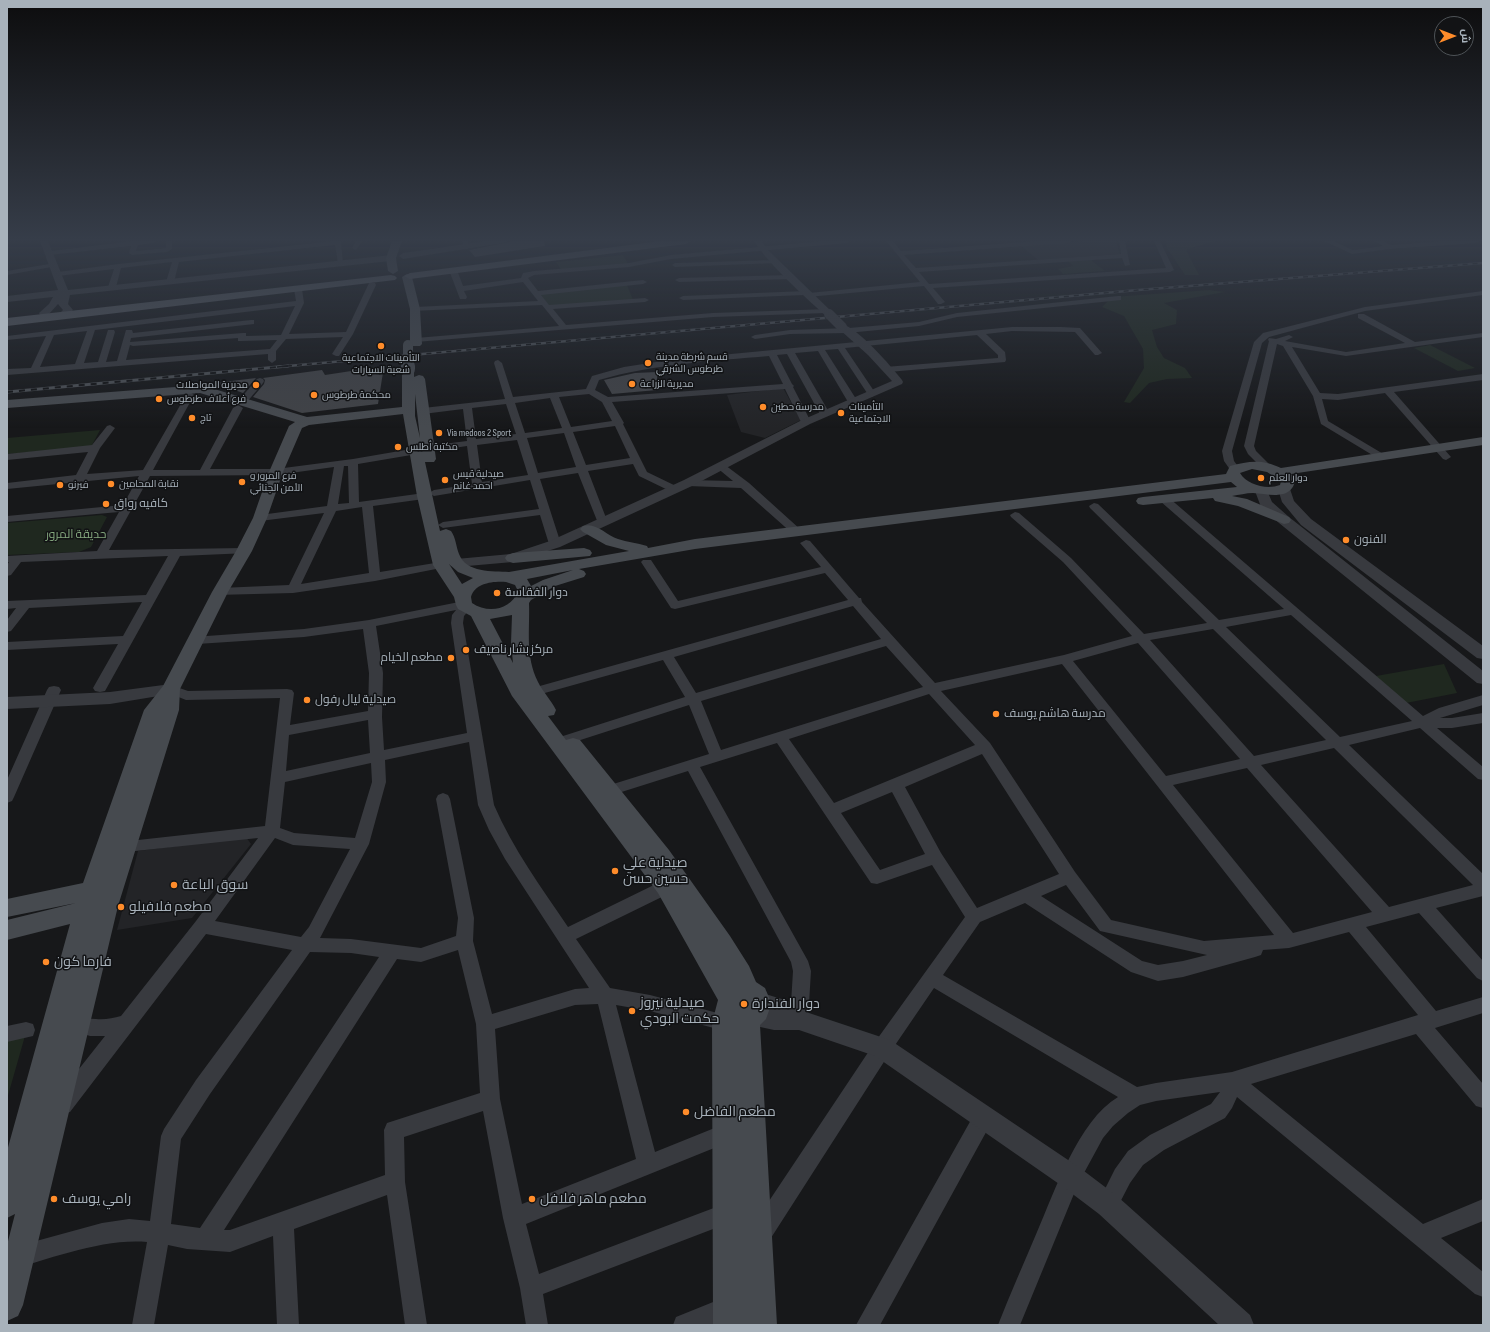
<!DOCTYPE html>
<html>
<head>
<meta charset="utf-8">
<style>
	body { margin:0 }
	#map { position:relative; width:1490px; height:1332px; overflow:hidden; background:#17181a; font-family:"Sofia Sans Condensed",Cairo,sans-serif }
	canvas { display:block }
	.frame { position:absolute; inset:0; border:8px solid #a8b2bb; pointer-events:none }
	.north { position:absolute; left:1434px; top:16px; width:40px; height:40px; box-sizing:border-box; background:#121315; border:1px solid #4e5357; border-radius:50%; rotate:90deg; font-size:11px; font-weight:700; line-height:16px; text-align:center; color:#a8b2bb }
	.north::after { content:''; display:block; margin:auto; width:14px; height:18px; background:#ff8c2a; clip-path:polygon(50% 0,100% 100%,50% 72%,0 100%) }
</style>
</head>
<body>
<div id="map">
<canvas width="1490" height="1332"></canvas>
<div class="frame"></div>
<div class="north">ش</div>
</div>
<script>
const ctx = document.querySelector('canvas').getContext('2d');
ctx.lineJoin = 'round';
function paint(path, color) { ctx.fillStyle = color; ctx.fill(path, 'evenodd'); }
function stroke(path, color, width, dash) { ctx.strokeStyle = color; ctx.lineWidth = width; ctx.lineCap = dash ? 'butt' : 'round'; ctx.setLineDash(dash || []); ctx.stroke(path); }
function write(font, color, halo, rows, align = 'center') {
  ctx.font = font + ' "Sofia Sans Condensed",Cairo,sans-serif'; ctx.lineWidth = 3; ctx.setLineDash([]); ctx.textBaseline = 'middle'; ctx.strokeStyle = halo; ctx.fillStyle = color; for (const [text, x, y, turn = 0] of rows) {
    ctx.save(); ctx.translate(x, y); ctx.rotate((+turn || 0) * Math.PI / 180); ctx.textAlign = isNaN(turn) ? turn : align; if (halo) ctx.strokeText(text, 0, 0); ctx.fillText(text, 0, 0); ctx.restore();
  }
}
const built = new Path2D(`
	M1086 241H1116L1120 254 1038 260 1021 246Z
	M783 388 801 420 765 438 741 432 727 395Z
	M246 837 251 844 192 918 117 930 138 851Z`);
const green = new Path2D(`
	M1166 241H1213L1186 250 1199 275H1185L1167 248Z
	M623 255 628 264 561 270 556 262Z
	M1091 260 1105 271 1063 274 1058 269 1073 266 1068 261Z
	M627 285 633 300 549 307 540 294Z
	M1209 290 1225 292 1164 303 1177 310 1176 324 1152 330 1157 347 1164 358 1185 368 1192 378 1167 379 1149 383 1130 403 1124 402 1144 368 1143 349 1124 316 1102 307 1112 297Z
	M1430 345 1475 368 1458 371 1414 348Z
	M100 430 91 447 7 454V438Z
	M102 515 107 517 91 547 79 552 7 555V523Z
	M1444 664 1457 693 1406 703 1376 676Z
	M25 1036 7 1099V1040Z`);
const building = new Path2D(`
	M515 241H544L545 246 475 257 469 250Z
	M384 366 378 404 302 413 253 397 264 384 265 380 263 378 322 370 325 375Z
	M657 372V390L612 394 604 380 635 373Z
	M256 378 243 393 215 383Z`);
const minor = new Path2D(`
	M134 241H156L153 243 138 245 136 251 166 248V241H172V249L167 252 132 255 129 253 131 246 50 255 47 253 50 251Z
	M335 241H341L343 264 338 263 335 245 179 262 174 282 170 284 166 282 172 262 121 268 116 287 112 289 108 287 114 269 58 276 54 274 58 272 118 264Z
	M356 241H362L357 249 355 250 352 248Z
	M462 241H468V249H464Z
	M824 241H850L847 243 671 259 629 267 534 275 528 278 538 291 643 280 647 282 643 284 541 295 549 305 645 298 649 300 645 302 553 309 566 325 713 313 829 309V313H826L713 317 416 342 412 340 416 338 559 326 542 305 412 311V307H415L538 301 523 282 464 291 467 297 466 299H460L449 270 453 268 457 270 463 286 521 278 523 273 534 271 629 263 671 255Z
	M886 241H893L901 251 1039 241H1071L1068 243 904 255 916 268 1121 254 1119 241H1125L1130 265 1125 266 1122 258 919 272 929 284 1166 268 1154 241H1160L1174 270 1170 272 933 288 945 302 941 304H938L924 286 808 297 804 295 683 300 679 298 683 296 806 291 809 293 920 282Z
	M1324 241H1333L1353 250 1383 246 1375 241H1383L1391 245 1446 241H1479L1476 243 1390 249 1352 254Z
	M776 260 778 261V263L675 267 672 265 675 263Z
	M55 263 58 265 57 266 7 275V271Z
	M790 275H793V279L679 282 675 280 679 278Z
	M369 283H375L376 285 353 334 339 356H336L332 354 343 337 286 339 276 351V360L272 363 268 360V354L7 375V369L31 368 46 336 7 340V336L296 301 294 289 298 287 302 289 304 303 289 334 346 332ZM295 306 281 335 246 336V333H243L130 342 131 338 254 324V320H251L133 333 132 330H126L117 361 106 362 115 332 114 330H108L98 362 84 363 95 330ZM87 331 75 364 40 367 54 335ZM238 338V341H241L277 340 270 349 126 360 130 345 133 346Z
	M1483 291V295L1365 311 1269 337 1262 343 1232 451 1234 461 1240 469 1239 471H1231L1224 461 1222 451 1254 342 1263 333 1365 307Z
	M1118 296H1121V300L957 317 919 326 847 333 790 334 755 339 751 337 755 335 790 330 849 328 919 322 957 313Z
	M1358 314H1364L1415 342 1483 333V337L1346 356 1292 347 1320 393 1338 394 1483 374V380L1394 392 1451 457 1446 460 1443 459 1385 393 1338 400 1322 399 1328 421 1385 455 1387 457 1385 459H1379L1321 424 1313 396 1283 346 1277 344 1254 446 1256 451 1272 467 1271 469H1263L1248 454 1244 446 1269 341 1268 340 1269 338 1276 339 1289 335 1293 337 1285 341 1346 352 1405 343 1358 318Z
	M1012 327H1061L1080 328 1102 353 1098 355H1095L1075 332 1012 331 986 334 1005 352 1006 360 1005 362 888 372 884 369 885 367 998 358V355L977 335 845 348 876 394 872 397 869 396 838 349 825 350 858 402 853 405 848 402 818 351 795 353 830 414 825 417 820 414 787 354 777 355 792 384 794 386 793 387 811 422 809 424 806 425 801 422 785 389 612 402 624 423 623 424 647 472 678 487 679 489 678 491H670L639 476 633 464 588 471 608 523 603 526 598 523 578 473 540 479 561 544 555 547 549 544 540 515 443 528 438 525 443 522 539 509 530 480 434 496 429 493 434 490 472 484 467 446 427 452 422 449 427 446 467 441 463 409 423 414 418 411 423 408 505 399 494 363 495 361 498 360 502 363 513 397 586 389 592 376 624 367 669 360ZM769 356 783 384 608 397 595 390 599 380C654 364 712 361 769 356ZM589 394 602 402 612 421 571 427 559 397ZM550 398 562 428 525 433 515 403ZM506 404 516 434 476 439 472 408ZM615 426 630 458 586 465 573 432ZM564 433 576 467 538 473 527 438ZM517 440 528 475 482 482 477 445Z
	M260 378 263 379 264 381 263 383 246 403H240L238 401 240 399 257 379Z
	M190 392 194 395 153 470H200L233 408 238 405 243 408 210 469H276L353 459 417 448 420 449 422 451 417 454 358 464 359 502 424 493 428 494 429 496 428 498 424 499 373 506 380 572 441 562 445 563 447 565 445 567 441 568 375 581 293 593 216 595 214 592 216 589 220 588 289 585 324 513 260 521 255 518 260 515 327 506 334 467 276 475 150 476 109 550 244 548 248 549 250 551 248 553 180 556 105 691 100 692 95 691 93 688 118 644 7 650V642L123 636 142 602 29 608 11 631 7 632V620L16 608 7 609V601L146 595 168 556 21 562 11 575 7 576V565L9 562H7V556L97 551 119 512 7 522V516L123 505 139 476 7 489V483L76 475 88 452 7 460V454L92 445 107 426 110 425 115 428 100 448 87 474 143 470 186 395ZM344 466H348L349 503 338 504ZM362 507 369 573 301 584 336 511Z
	M721 464 725 465 749 483 801 530 802 532 801 534H793L741 488 688 486 683 483 688 480 733 481 716 467Z
	M1164 496 1168 497 1423 716 1439 708 1483 695V705L1440 718H1452L1483 713V723L1452 728H1437L1483 767V780L1478 779 1420 728 1349 745 1483 874V896L1436 908 1483 961V981L1477 978 1419 913 1366 927 1436 1011 1483 997V1013L1435 1028 1483 1084V1108L1476 1106 1416 1034 1251 1084 1423 1224 1483 1199V1221L1441 1238 1483 1272V1297L1475 1294 1237 1097 1232 1108 1225 1118 1164 1150 1143 1165 1130 1183 1115 1212 1108 1216 1101 1212 1097 1205 1115 1169 1128 1151 1150 1135 1211 1104 1220 1092 1156 1101 1140 1105 1128 1113 1113 1126 1103 1138 1078 1184 1020 1325H998C1010 1294 1024 1263 1037 1232 1055 1191 1078 1121 1118 1097L934 988 889 1054 769 1241 761 1244 753 1241 750 1233 753 1225 875 1042 965 917 932 865 877 884 871 883 777 743 700 767 808 961 811 971 808 1020 805 1026 799 1028 793 1026 790 1020 793 971 791 962 688 771 612 795 607 794 605 790 607 786 709 754 689 705 568 744 563 742 561 739 563 736 685 697 663 660 534 696 529 695 527 692 529 689 848 600 825 573 675 609 671 608 641 562 643 560H651L678 601 821 567 800 543 806 540 810 541 859 598H861L862 602 935 683 1064 655 1132 636 1063 562 1011 517 1010 515 1015 512 1019 513 1071 558 1144 634 1207 623 1090 508 1089 506 1094 503 1098 504 1219 620 1284 609 1160 501 1159 499ZM853 606 881 639 696 693 674 657ZM1291 615 1412 721 1340 737 1226 627ZM1213 629 1326 740 1254 756 1150 640ZM1138 643 1240 759 1166 776 1073 661ZM886 646 923 687 721 750 701 701ZM1062 664 1274 935 1204 941 1111 920 1075 872 990 743 941 691ZM929 694 975 745 834 803 789 739ZM1334 748 1473 885 1389 907 1261 765ZM982 754 1059 874 977 908 941 853 905 787ZM1247 768 1372 912 1293 933 1173 785ZM892 792 925 854 880 870 841 813ZM1066 885 1100 931 1207 955 1183 961 1158 965 1142 961 1041 896ZM1025 903 1131 972 1158 981 1183 977 1255 957 1261 955 1263 950 1289 948 1349 932 1418 1015 1232 1072 1156 1083 1137 1087 943 975 980 922Z
	M464 601 468 602 472 607 464 616 463 623 494 805C513 849 541 887 568 927L660 882 666 880 672 882 674 887 672 892 576 939 610 988 650 995 725 1015 731 1017 734 1023 731 1029 725 1031 650 1011 616 1005 655 1152 727 1123 734 1126 737 1133 734 1140 526 1224 539 1274 727 1203 734 1207 738 1214 734 1221 543 1294 548 1325H526L520 1288 503 1218 483 1111 404 1137 405 1182 427 1325H405L387 1195 294 1229 299 1325H277L273 1236 230 1252 187 1249 168 1245 154 1325H132L147 1242C103 1238 49 1259 7 1271V1249L102 1223 129 1219 150 1221 161 1136 164 1129 196 1080 292 950 206 934 70 1112 63 1114 56 1112 53 1105 56 1098 105 1036H90L71 1030 68 1024 71 1018C79 1015 86 1019 96 1019 105 1020 113 1018 121 1016L196 921 258 838 126 852 120 850 118 846 120 842 265 826 280 698 186 700 166 692 164 689 166 686 171 685 188 691 287 689 292 690 294 693 290 725 368 711 369 673 363 629 304 637 197 644 193 643 191 640 193 637 304 629 369 620ZM456 610 452 615 451 623 467 733 384 750 382 717 383 673 376 626ZM368 720 370 753 286 771 289 735ZM469 742 478 805 489 830 505 859 589 988 575 989 492 1014 473 941 474 918 450 799 448 795 443 793 438 795 436 799 458 918 456 936 421 948 351 939 320 938 369 844 386 782 385 760ZM371 763 372 782 355 838 294 833 280 828 285 782ZM275 838 293 845 350 849 309 927 301 937 215 921ZM458 950 476 1024 480 1093 387 1123 384 1130 385 1175 230 1230H224L397 959 421 962ZM310 952 351 953 379 957 200 1228 171 1224 181 1139 210 1094ZM598 1004 636 1159 522 1204 500 1099 495 1029 575 1005Z
	M54 686 59 687 61 690 14 797 12 801 7 803V780L47 690 49 687Z
	M26 1022 33 1024 35 1030 33 1036 7 1042V1026Z
	M983 1108 990 1111 993 1118 990 1125 880 1325H856L976 1111Z
	M728 1296 736 1299 739 1307 736 1315 712 1325H673L676 1317Z`);
const tertiary = new Path2D(`
	M40 241H48L68 290 391 255 395 258 391 261 70 295 68 304 73 310 66 317H60L58 315 63 310 58 304 49 314 48 319H42L39 313 49 304 53 297 7 302V296L58 290Z
	M486 241H507L503 243 403 259 399 256 403 253Z
	M754 241H762L766 248 832 312 834 314 832 316H826C803 295 770 266 754 241Z
	M842 324C858 328 891 366 902 380L903 382 902 384 810 424 692 486 560 547 513 562 456 567 451 566 449 563 451 560 456 559 511 554 550 541 684 480 802 420 892 381 868 355 839 329 837 327 839 325Z
	M1284 485 1289 486 1294 501 1311 519 1483 646V659L1477 658 1301 525 1282 502 1278 489 1279 486Z
	M1261 487 1266 488 1272 502 1289 517 1483 671V684L1477 683 1279 523 1261 507 1255 491 1256 488Z
	M171 684 177 685 179 689 177 693 110 704 7 709V697L110 692Z
	M759 992 788 1001 806 1012 890 1040 1080 1168 1117 1196 1250 1315 1254 1325H1219L1099 1214 1062 1186 875 1056 799 1030H774L742 1023 739 1016 742 1009 750 1006 748 1002 751 995Z`);
const secondary = new Path2D(`
	M392 241H402L396 258 398 271 393 274 388 271 386 258Z
	M407 274 412 277 420 309 422 344 420 346H412L410 344V309L402 277Z
	M408 365 412 366 414 369V377L419 375 423 376 425 379 436 459 434 462H425L440 531 446 529 451 531C456 538 456 547 459 554 466 573 493 571 509 572L629 551 606 545 583 532 580 529 583 526C596 522 606 535 618 539 627 542 637 543 647 546L648 548 695 539 1226 474 1230 466C1249 461 1262 459 1281 468L1483 437V445L1291 474 1295 480C1292 501 1268 494 1253 493 1246 493 1239 495 1232 496L1247 499 1289 517 1291 520 1289 523 1284 524 1238 506 1215 501 1213 498 1143 505 1138 504 1136 501 1138 498 1143 497 1237 487 1231 482 695 549 579 569 584 571 586 574 584 577 555 586 531 600 529 603C530 630 525 656 538 682 543 692 551 700 556 710L554 715 548 716 566 740 573 738 580 740 669 850 730 936 749 966 756 982 765 988 770 1000 771 1005 766 1019 760 1025 777 1325H745L742 1243 745 1325H713L712 1023 718 1000 658 893 512 696 471 616 458 609 456 605 454 597 433 565 417 496 403 414 309 425 302 428 283 472 267 518 252 551 228 592 180 689 179 710 118 906 23 1305 18 1316 7 1321V1245L15 1214 7 1218V1151L70 924 7 940V920L76 903 7 917V899L83 883 144 710 163 686 212 592 236 551 253 518 269 472 289 426 295 422 200 393 7 408V400L201 385 307 417 402 407V369L404 366ZM415 394 420 438 415 416ZM1252 469 1267 472 1281 481 1280 485C1267 490 1247 485 1240 473ZM449 564 458 572 473 578 462 584ZM573 570 543 580 531 586 527 579ZM506 582 515 585 518 591C511 610 488 614 472 603L471 597C475 583 493 581 506 582ZM512 615 511 643 513 663 490 619ZM744 1001 746 1005 744 1007 742 1003Z
	M584 548 590 550 592 553 590 556 513 563 507 561 505 558 507 555 513 553Z`);
const primary = new Path2D(`
	M661 241H691L686 244 410 279 404 276 410 273Z
	M391 275 395 276 397 278 395 280 7 326V318Z`);
const railFar1 = new Path2D(`
	M277 367 1138 290 1483 263`);
const rail = new Path2D(`
	M7 392 288 366`);
const tertiaryBridge = new Path2D(`
	M829 314 842 327`);
const secondaryBridgeFar1 = new Path2D(`
	M408 345V367`);
const secondaryBridge = new Path2D(`
	M408 366V369`);
const markers = [
	[381,346,4,"#ff8c2a"],
	[648,363,4,"#ff8c2a"],
	[632,384,4,"#ff8c2a"],
	[256,385,4,"#ff8c2a"],
	[314,395,4,"#ff8c2a"],
	[159,399,4,"#ff8c2a"],
	[763,407,4,"#ff8c2a"],
	[841,413,4,"#ff8c2a"],
	[192,418,4,"#ff8c2a"],
	[439,433,4,"#ff8c2a"],
	[398,447,4,"#ff8c2a"],
	[1261,478,4,"#ff8c2a"],
	[445,480,4,"#ff8c2a"],
	[242,482,4,"#ff8c2a"],
	[111,484,4,"#ff8c2a"],
	[60,485,4,"#ff8c2a"],
	[106,504,4,"#ff8c2a"],
	[1346,540,4,"#ff8c2a"],
	[497,593,4,"#ff8c2a"],
	[466,650,4,"#ff8c2a"],
	[451,658,4,"#ff8c2a"],
	[307,700,4,"#ff8c2a"],
	[996,714,4,"#ff8c2a"],
	[615,871,4,"#ff8c2a"],
	[174,885,4,"#ff8c2a"],
	[121,907,4,"#ff8c2a"],
	[46,962,4,"#ff8c2a"],
	[744,1004,4,"#ff8c2a"],
	[632,1011,4,"#ff8c2a"],
	[686,1112,4,"#ff8c2a"],
	[54,1199,4,"#ff8c2a"],
	[532,1199,4,"#ff8c2a"]
];
const farPoinames = [
	["قسم شرطة مدينة",656,357],
	["طرطوس الشرقي",656,369],
	["التأمينات الاجتماعية",381,358,"center"],
	["شعبة السيارات",381,370,"center"],
	["مديرية الزراعة",640,384],
	["مديرية المواصلات",248,385,"right"],
	["محكمة طرطوس",322,395],
	["فرع أعلاف طرطوس",167,399],
	["مدرسة حطين",771,407],
	["التأمينات",849,407],
	["الاجتماعية",849,419],
	["تاج",200,418],
	["Via medoos 2 Sport",447,433],
	["مكتبة أطلس",406,447],
	["صيدلية قيس",453,474],
	["احمد غانم",453,486],
	["فرع المرور و",250,476],
	["الأمن الجنائي",250,488],
	["دوار العلم",1269,478],
	["نقابة المحامين",119,484],
	["فيرنو",68,485]
];
const poiNames = [
	["كافيه رواق",114,504],
	["الفنون",1354,540],
	["دوار الفقاسة",505,593],
	["مركز بشار ناصيف",474,650],
	["مطعم الخيام",443,658,"right"],
	["صيدلية ليال رفول",315,700],
	["مدرسة هاشم يوسف",1004,714]
];
const parkNames = [
	["حديقة المرور",76,535]
];
const nearPoinames = [
	["صيدلية علي",623,863],
	["حسين حسن",623,879],
	["سوق الباعة",182,885],
	["مطعم فلافيلو",129,907],
	["فارما كون",54,962],
	["صيدلية نيروز",640,1003],
	["حكمت البودي",640,1019],
	["دوار الفندارة",752,1004],
	["مطعم الفاضل",694,1112],
	["رامي يوسف",62,1199],
	["مطعم ماهر فلافل",540,1199]
];
paint(built, '#232427');
paint(green, '#1f281f');
paint(building, '#414347');
paint(minor, '#383a3f');
paint(tertiary, '#383a3f');
paint(secondary, '#464a4f');
paint(primary, '#54585e');
stroke(railFar1, '#4b4f54', 2.5);
stroke(rail, '#4b4f54', 3);
stroke(railFar1, '#121315', 1.5, [5]);
stroke(rail, '#121315', 2, [6]);
stroke(tertiaryBridge, '#383a3f', 10);
stroke(secondaryBridgeFar1, '#464a4f', 10);
stroke(secondaryBridge, '#464a4f', 14);
const sky = ctx.createLinearGradient(0, 0, 0, 428);
sky.addColorStop(0, '#0d0d0e');
sky.addColorStop(0.56, '#363d49');
sky.addColorStop(1, '#363d4900');
ctx.fillStyle = sky;
ctx.fillRect(0, 0, 1490, 428);
for (const [x, y, r, color] of markers) { const dot = new Path2D(); dot.arc(x, y, r, 0, 2 * Math.PI); ctx.fillStyle = color; ctx.fill(dot); stroke(dot, '#121315', 1.5); }
write('10px', '#a8b2bb', '#121315', farPoinames, 'left');
write('12px', '#a8b2bb', '#121315', poiNames, 'left');
write('12px', '#84a77e', '#121315', parkNames);
write('14px', '#a8b2bb', '#121315', nearPoinames, 'left');
</script>
</body>
</html>
